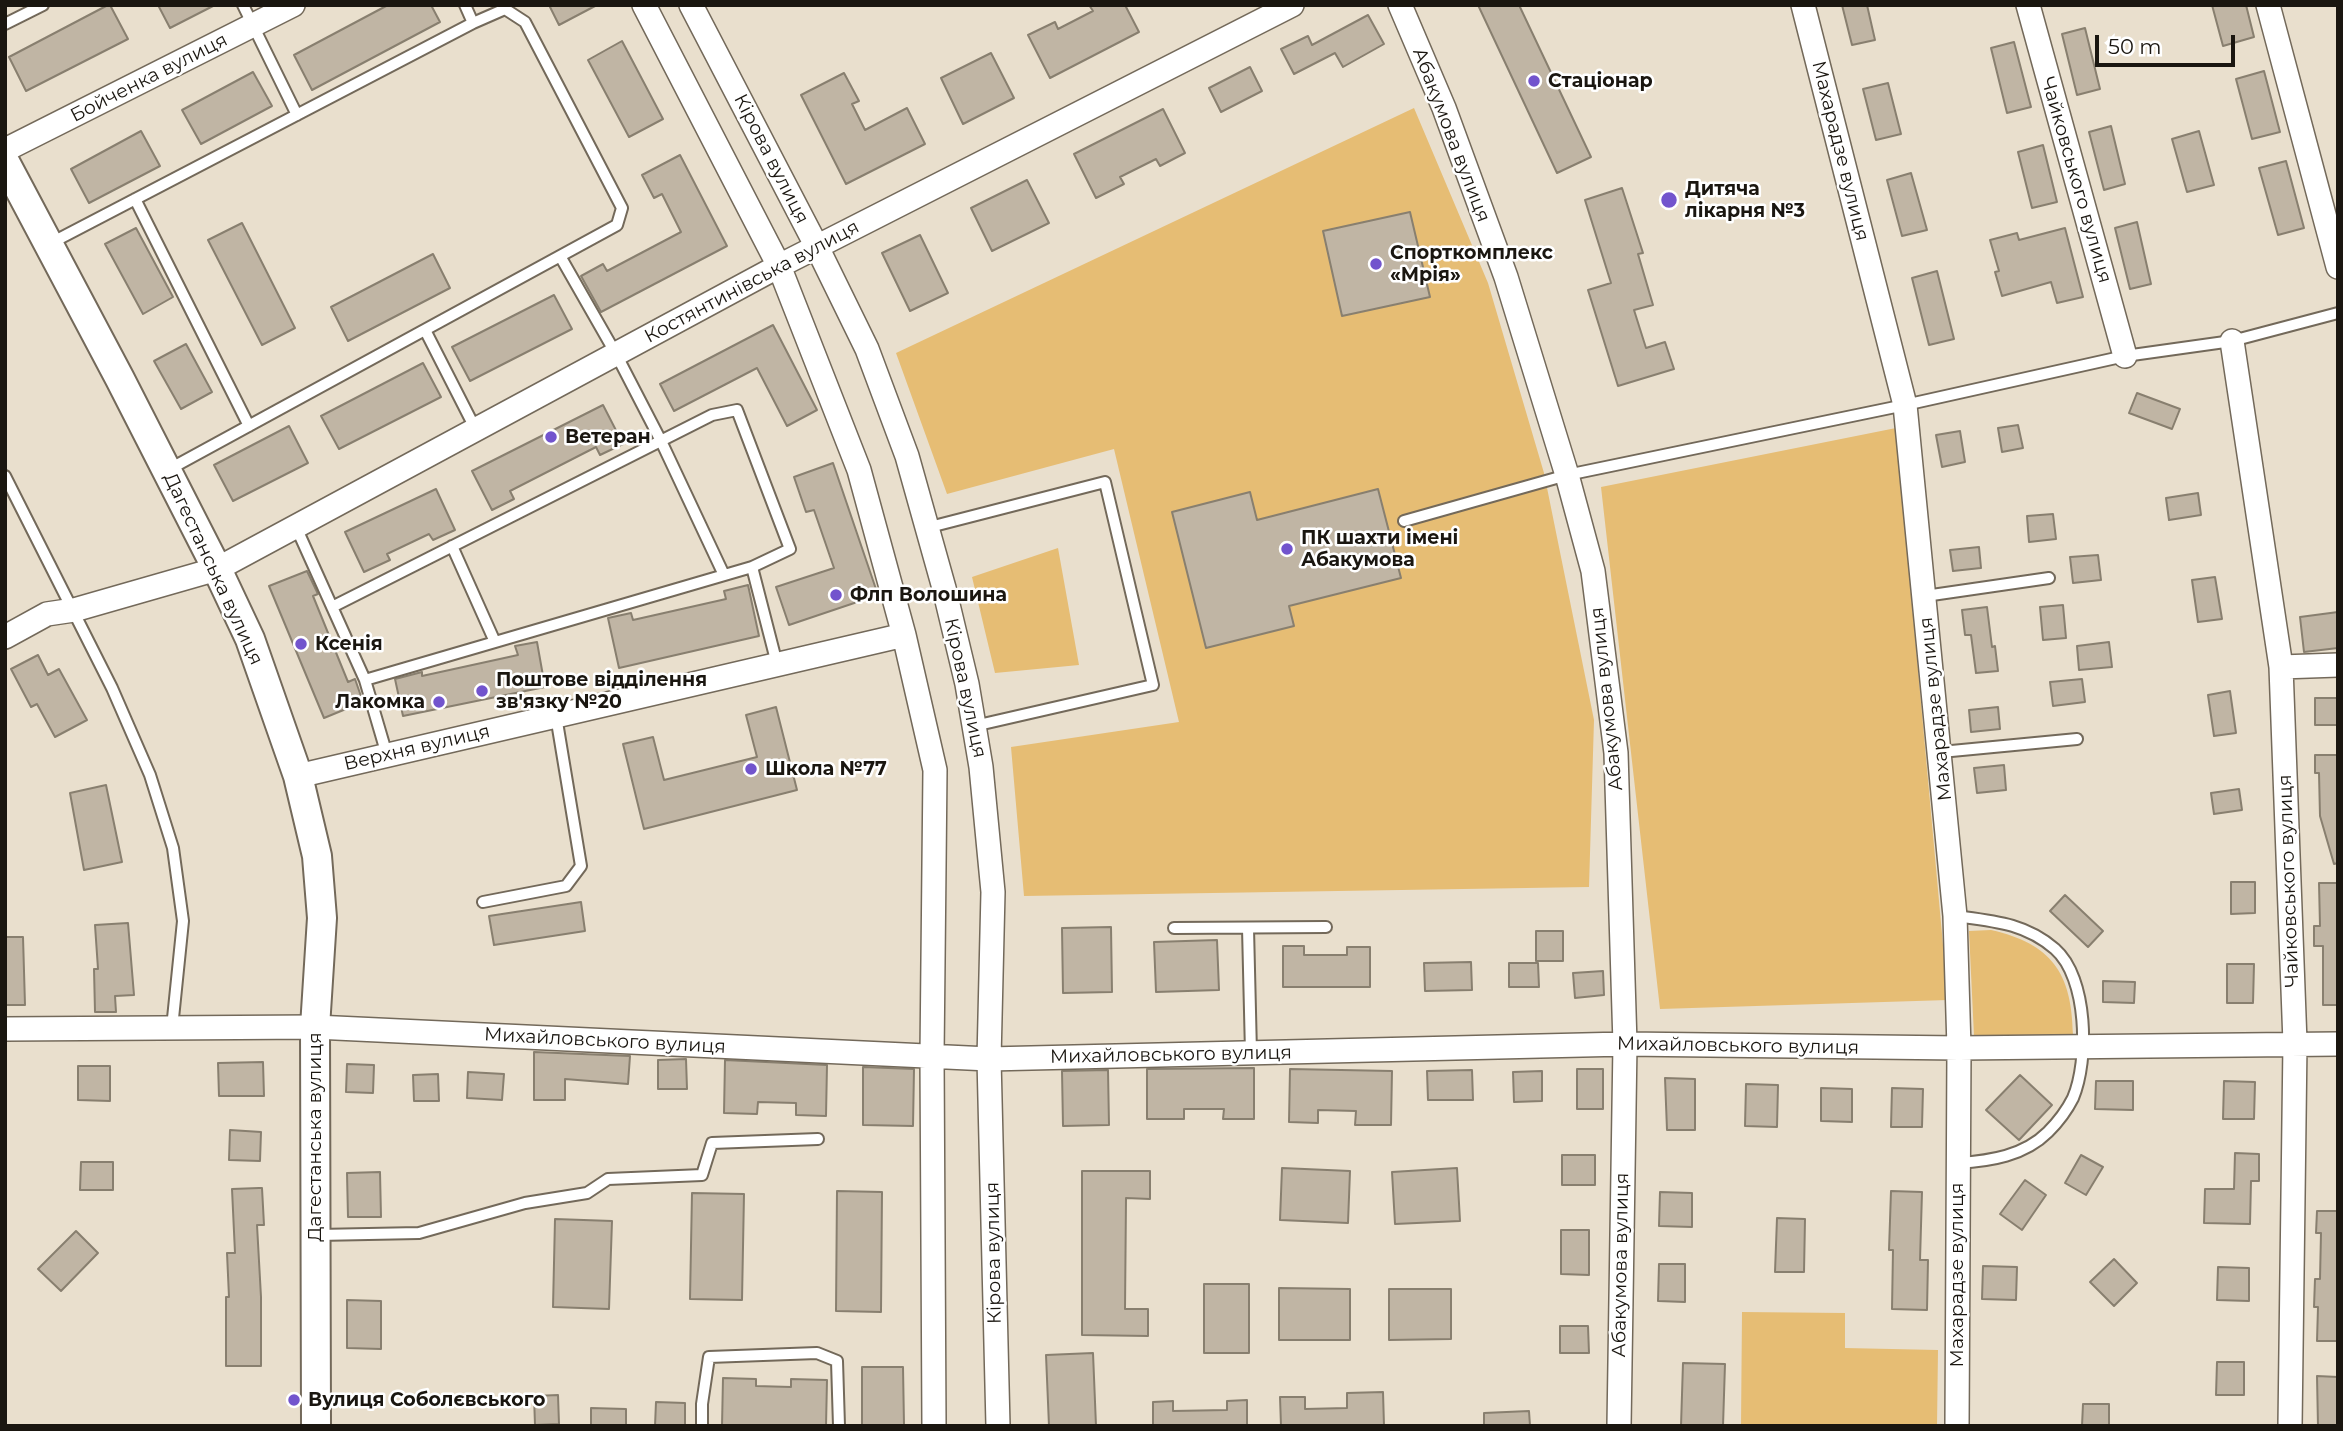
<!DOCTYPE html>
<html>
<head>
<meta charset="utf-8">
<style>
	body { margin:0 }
	#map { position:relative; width:2343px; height:1431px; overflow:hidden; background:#e9dfcd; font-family:Montserrat,sans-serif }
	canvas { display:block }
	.frame { position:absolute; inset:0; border:7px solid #1a1610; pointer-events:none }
	.scale { position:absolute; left:2095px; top:35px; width:140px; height:32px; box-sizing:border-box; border:4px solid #1a1610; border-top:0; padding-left:9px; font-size:21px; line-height:24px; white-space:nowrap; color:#1a1610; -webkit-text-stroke:5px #fff; paint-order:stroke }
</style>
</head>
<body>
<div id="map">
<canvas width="2343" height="1431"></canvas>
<div class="frame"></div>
<div class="scale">50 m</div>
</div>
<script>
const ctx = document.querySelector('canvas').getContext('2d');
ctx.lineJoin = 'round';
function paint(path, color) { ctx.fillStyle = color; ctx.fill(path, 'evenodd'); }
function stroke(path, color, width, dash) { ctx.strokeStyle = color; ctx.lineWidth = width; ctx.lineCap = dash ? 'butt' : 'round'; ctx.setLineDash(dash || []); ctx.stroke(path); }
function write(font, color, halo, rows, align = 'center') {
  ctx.font = font + ' Montserrat,sans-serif'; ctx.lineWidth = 5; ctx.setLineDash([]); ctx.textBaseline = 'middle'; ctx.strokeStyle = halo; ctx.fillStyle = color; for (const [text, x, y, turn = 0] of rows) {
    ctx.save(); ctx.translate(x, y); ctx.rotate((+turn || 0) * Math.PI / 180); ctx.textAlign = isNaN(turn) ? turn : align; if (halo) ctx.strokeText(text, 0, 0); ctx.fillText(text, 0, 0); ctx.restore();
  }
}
const green = new Path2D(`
	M1414 108 1488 283 1544 473 1594 720 1589 887 1024 896 1011 747 1179 722 1114 449 947 494 896 353Z
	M1896 428 1948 1000 1660 1009 1601 487Z
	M1058 548 1079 665 995 673 972 577Z
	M1991 930C2052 944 2072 973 2073 1035L1974 1036 1969 931Z
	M1742 1312 1845 1313V1348L1938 1350 1937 1426H1741Z`);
const building = new Path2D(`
	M108 5H110L128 39 26 91 9 57Z
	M158 5H215L170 28Z
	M388 5H431L440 22 312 90 294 55Z
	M549 5H597L559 25Z
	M1089 5H1125L1139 32 1050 78 1028 35 1055 22 1058 29 1093 11Z
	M1478 5H1519L1591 157 1557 173Z
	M1842 5H1867L1875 40 1852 45Z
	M2212 5H2246L2254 37 2223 46Z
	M1368 15 1384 44 1343 67 1335 53 1294 74 1281 49 1308 36 1312 45Z
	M2085 28 2100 89 2077 95 2062 34Z
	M622 41 663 119 629 137 588 60Z
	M2014 42 2031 107 2007 113 1991 48Z
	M991 53 1014 98 963 124 941 78Z
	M1250 67 1262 91 1221 112 1209 88Z
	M2264 71 2280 132 2252 139 2236 79Z
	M253 72 272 106 201 144 182 110Z
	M844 73 859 101 852 104 865 130 907 108 925 144 846 184 801 95Z
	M1888 83 1901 134 1876 140 1863 89Z
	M1163 109 1185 153 1160 166 1156 159 1120 177 1124 184 1096 198 1074 154Z
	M2111 126 2125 184 2104 190 2089 132Z
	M141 131 160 166 89 203 71 169Z
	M2199 131 2214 185 2187 192 2172 139Z
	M2043 145 2057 202 2032 208 2018 152Z
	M680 155 727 246 601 312 581 276 603 264 607 271 681 232 662 194 654 198 642 175Z
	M2286 161 2304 228 2278 235 2259 168Z
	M1911 173 1927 230 1902 236 1887 180Z
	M1027 180 1049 223 992 251 971 208Z
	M1622 188 1643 253 1638 254 1653 305 1634 310 1646 348 1665 342 1674 369 1618 386 1588 290 1611 283 1585 200Z
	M1410 212 1430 297 1342 316 1323 231Z
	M2137 222 2151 284 2130 289 2115 228Z
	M242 223 295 328 262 345 208 240Z
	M136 228 173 297 143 314 105 244Z
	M2065 228 2083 297 2057 303 2051 282 2002 296 1995 272 1999 271 1990 240 2017 233 2019 240Z
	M920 235 948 293 910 311 882 253Z
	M433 254 450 288 348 341 331 307Z
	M1937 271 1954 339 1929 345 1912 278Z
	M554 295 572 329 470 381 452 347Z
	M773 325 817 410 787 426 757 368 674 411 660 384Z
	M186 344 212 392 181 409 154 361Z
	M423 363 441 397 339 449 321 416Z
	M2137 393 2180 409 2172 429 2129 413Z
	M603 405 623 444 600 455 596 447 510 491 514 499 492 510 472 471Z
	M2018 425 2023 448 2002 452 1998 428Z
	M289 426 308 463 233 501 214 465Z
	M1960 431 1965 462 1942 467 1936 435Z
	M833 463 878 595 789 625 776 587 834 568 814 510 806 512 794 477Z
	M436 489 455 530 433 540 429 534 387 554 390 560 364 572 345 532Z
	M1378 489 1401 578 1289 606 1294 626 1206 648 1172 512 1250 492 1257 520Z
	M2198 493 2201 515 2169 520 2166 498Z
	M2053 514 2056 539 2029 542 2027 516Z
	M1979 547 1981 568 1953 571 1950 550Z
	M2098 555 2101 580 2073 583 2070 557Z
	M307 571 318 594 313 596 348 682 355 679 363 702 324 718 269 586Z
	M2215 577 2222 619 2198 622 2192 580Z
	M748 585 759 636 619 668 608 618 631 613 633 620 726 599 724 591Z
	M2063 605 2066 638 2043 640 2040 607Z
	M1987 607 1992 647 1995 646 1998 671 1976 673 1971 635H1965L1962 610Z
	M2338 612V648L2304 652 2300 617Z
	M537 642 545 687 403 716 395 679 422 672V676L518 655 515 646Z
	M2109 642 2112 667 2079 670 2077 646Z
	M38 655 48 675 59 669 87 720 55 737 37 704 31 707 11 669Z
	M2082 679 2085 702 2053 706 2050 682Z
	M2230 691 2236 733 2214 736 2208 695Z
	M2315 698H2338V725H2315Z
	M776 707 797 790 644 829 623 744 653 737 664 780 757 757 746 715Z
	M1998 707 2000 729 1971 732 1969 710Z
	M2315 755H2338V863L2334 864 2320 816 2319 773H2315Z
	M2004 765 2006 790 1977 793 1974 768Z
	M106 785 122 862 84 870 70 793Z
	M2239 789 2242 810 2214 814 2211 793Z
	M2231 882H2255V913L2231 914Z
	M2319 883H2338V1005H2323V946H2314V926H2320Z
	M2065 895 2103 931 2088 947 2050 911Z
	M581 902 585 931 494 945 489 916Z
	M128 923 134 995 115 996 116 1012H95L94 969H98L95 925Z
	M1111 927 1112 992 1063 993 1062 928Z
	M1536 931H1563V961H1536Z
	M5 937H23L25 1005H5Z
	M1217 940 1219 990 1156 992 1154 942Z
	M1283 946H1304V955H1347V947H1370V987H1283Z
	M1471 962 1472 990 1425 991 1424 963Z
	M1509 963H1538L1539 987H1509Z
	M2227 964H2254L2253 1003H2227Z
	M1603 971 1604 995 1575 998 1573 973Z
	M2103 981 2135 982 2134 1003 2103 1002Z
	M534 1052 630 1056 628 1084 565 1079V1100H534Z
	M686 1059 687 1089H658V1060Z
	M725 1060 827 1065 826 1116 796 1115V1103L758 1102 757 1114 724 1113Z
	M263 1062 264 1096H219L218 1063Z
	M347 1064 374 1065 373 1093 346 1092Z
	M78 1066H110V1101L78 1100Z
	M863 1067 914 1069 913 1126 863 1125Z
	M1254 1068V1119H1223L1224 1109H1184V1119H1147V1069Z
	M1290 1069 1392 1071 1391 1125H1355L1356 1111 1318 1110V1123L1289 1122Z
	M1577 1069H1603V1109H1577Z
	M1108 1070 1109 1125 1063 1126 1062 1071Z
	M1472 1070 1473 1100H1428L1427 1071Z
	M1542 1071V1101L1514 1102 1513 1072Z
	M468 1072 504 1074 502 1100 467 1098Z
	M438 1074 439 1101H414L413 1075Z
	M2020 1075 2052 1105 2019 1140 1986 1110Z
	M1665 1078 1695 1079V1130H1667Z
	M2096 1081H2133V1110L2095 1109Z
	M2224 1081 2255 1082 2254 1119H2223Z
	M1746 1084 1778 1085 1777 1127 1745 1126Z
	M1821 1088 1852 1089V1122L1821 1121Z
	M1892 1088 1923 1089 1922 1127H1891Z
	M230 1130 261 1132 260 1161 229 1160Z
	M2235 1153 2259 1154V1181H2251L2250 1224 2204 1223 2205 1189H2234Z
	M1562 1155H1595V1185H1562Z
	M2081 1155 2103 1167 2086 1195 2065 1183Z
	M81 1162H113V1190H80Z
	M1282 1168 1350 1171 1348 1223 1280 1220Z
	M1457 1168 1460 1221 1395 1224 1392 1172Z
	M1082 1171H1150V1199L1126 1198 1125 1309H1148V1336L1082 1335Z
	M380 1172 381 1217H348L347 1173Z
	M2025 1180 2046 1195 2022 1230 2000 1214Z
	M259 1188H262L264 1225H257L261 1297V1366H226V1297H229L227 1253H235L232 1189Z
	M837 1191 882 1192 881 1312 836 1311Z
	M1891 1191 1922 1192 1920 1260H1928L1927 1310 1892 1309 1893 1250H1889Z
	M1660 1192 1692 1193V1227L1659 1226Z
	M692 1193 744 1194 742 1300 690 1299Z
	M2317 1211H2338V1341H2317L2318 1307H2314L2315 1279H2320L2321 1233H2316Z
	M1777 1218 1805 1219 1804 1272H1775Z
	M555 1219 612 1221 609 1309 553 1307Z
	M1561 1230H1589V1275L1561 1274Z
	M76 1231 98 1253 61 1291 38 1269Z
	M2114 1259 2137 1283 2114 1306 2090 1282Z
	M1659 1264H1685V1302L1658 1301Z
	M1983 1266 2017 1267 2016 1300 1982 1299Z
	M2218 1267 2249 1268V1301L2217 1300Z
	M1204 1284H1249V1353H1204Z
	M1279 1288 1350 1289V1340H1279Z
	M1389 1289H1451V1339L1389 1340Z
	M347 1300 381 1301V1349L347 1348Z
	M1560 1326H1588L1589 1353H1560Z
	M1093 1353 1096 1426H1049L1046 1355Z
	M2217 1362H2244V1395H2216Z
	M1683 1363 1725 1364 1723 1426H1681Z
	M862 1367H903L904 1425H862Z
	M2317 1376 2338 1377V1426H2318Z
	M723 1378 756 1379V1386L791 1387V1379L827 1380 826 1426H722Z
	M1383 1392 1384 1426H1281L1280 1397H1305V1409L1347 1408V1393Z
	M558 1395 559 1424 535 1425 534 1396Z
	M1247 1400V1426H1153V1402L1173 1401V1411L1227 1410V1401Z
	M656 1402 685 1403V1426H655Z
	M2083 1404H2109V1426H2082Z
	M591 1408 626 1409V1426H591Z
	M1529 1411 1530 1426H1484V1413Z`);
const service = new Path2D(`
	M243 5 297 115
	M465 5 473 23
	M5 24 43 5
	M135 199 249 426
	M51 243 473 23 505 9 525 22 622 208 617 225 166 471
	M560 256 616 354 661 441 724 575
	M425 330 476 430
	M5 476 112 688 150 775 173 848 183 921 172 1028
	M1404 521 1567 475 1905 405 2125 356 2232 341 2338 313
	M296 527 365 680 387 755
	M926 528 1105 482 1153 685 974 726
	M452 546 495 642
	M752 567 777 664
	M1925 596 2049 578
	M332 607 712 415 737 410 790 549 752 567 365 680
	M1941 752 2077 739
	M483 902 566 886 581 866 556 716
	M1955 916C1993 921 2025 923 2055 949 2088 978 2089 1060 2073 1098 2067 1110 2057 1123 2048 1132 2024 1156 1990 1161 1958 1163
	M1174 928 1326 927
	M1248 928 1251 1053
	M318 1235 419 1233 525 1203 587 1193 608 1179 702 1175 712 1143 818 1139
	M702 1426V1404L709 1357 817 1353 837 1361 839 1426`);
const minor = new Path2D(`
	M644 5 779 266 859 470 904 635 935 770 932 1056 934 1426
	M691 5 817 247 867 349 907 456 944 588 967 684 981 767 993 892 989 1059 998 1426
	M1400 5 1444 108 1506 277 1567 475 1593 571 1616 753 1625 1044 1619 1426
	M1803 5 1905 405 1955 916 1959 1048 1957 1426
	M2028 5 2125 356
	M2268 5 2338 267
	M5 150 293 5
	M2232 341 2281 667 2295 1043 2290 1426
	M5 637 47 614 74 610 217 569 779 266 1292 5
	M2281 667 2338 665
	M298 776 904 635
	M5 1029 315 1027 989 1059 1625 1044 1959 1048 2338 1044`);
const tertiary = new Path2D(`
	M5 162 120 379 217 569 250 639 298 776 317 856 322 918 315 1027 316 1426`);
const markers = [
	[1534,81,7,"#7254cd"],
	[1669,200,9,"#7254cd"],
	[1376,264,7,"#7254cd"],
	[551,437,7,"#7254cd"],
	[1287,549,7,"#7254cd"],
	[836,595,7,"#7254cd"],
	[301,644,7,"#7254cd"],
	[482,691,7,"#7254cd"],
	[439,702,7,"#7254cd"],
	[751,769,7,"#7254cd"],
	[294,1400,7,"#7254cd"]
];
const streetNames = [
	["Бойченка вулиця",149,78,-27],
	["Абакумова вулиця",1451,135,69],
	["Махарадзе вулиця",1840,151,76],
	["Кірова вулиця",771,159,63],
	["Чайковського вулиця",2076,180,74],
	["Костянтинівська вулиця",752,282,-28],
	["Дагестанська вулиця",213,569,65],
	["Кірова вулиця",965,688,78],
	["Абакумова вулиця",1607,699,-96],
	["Махарадзе вулиця",1936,709,-96],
	["Верхня вулиця",417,748,-13],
	["Чайковського вулиця",2289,881,-92],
	["Михайловського вулиця",605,1041,3],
	["Михайловського вулиця",1738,1046,1],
	["Михайловського вулиця",1171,1055,-1],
	["Дагестанська вулиця",315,1137,-90],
	["Кірова вулиця",994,1253,-91],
	["Абакумова вулиця",1621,1265,-89],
	["Махарадзе вулиця",1957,1275,-90]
];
const poiNames = [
	["Стаціонар",1548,81],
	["Дитяча",1685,189],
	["лікарня №3",1685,211],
	["Спорткомплекс",1390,253],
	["«Мрія»",1390,275],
	["Ветеран",565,437],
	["ПК шахти імені",1301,538],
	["Абакумова",1301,560],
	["Флп Волошина",850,595],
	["Ксенія",315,644],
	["Поштове відділення",496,680],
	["зв'язку №20",496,702],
	["Лакомка",425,702,"right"],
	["Школа №77",765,769],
	["Вулиця Соболєвського",308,1400]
];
paint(green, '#e6bd74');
paint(building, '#c0b5a4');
stroke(building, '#887f6f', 2);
stroke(service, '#73695a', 14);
stroke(minor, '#73695a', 26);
stroke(tertiary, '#73695a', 32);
stroke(service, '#fff', 10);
stroke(minor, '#fff', 23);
stroke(tertiary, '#fff', 28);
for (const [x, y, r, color] of markers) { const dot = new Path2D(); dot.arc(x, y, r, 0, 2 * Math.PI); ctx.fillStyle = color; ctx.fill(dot); stroke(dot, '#fff', 2.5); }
write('19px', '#1a1610', '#fff', streetNames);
write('bold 19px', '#1a1610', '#fff', poiNames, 'left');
</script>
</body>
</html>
